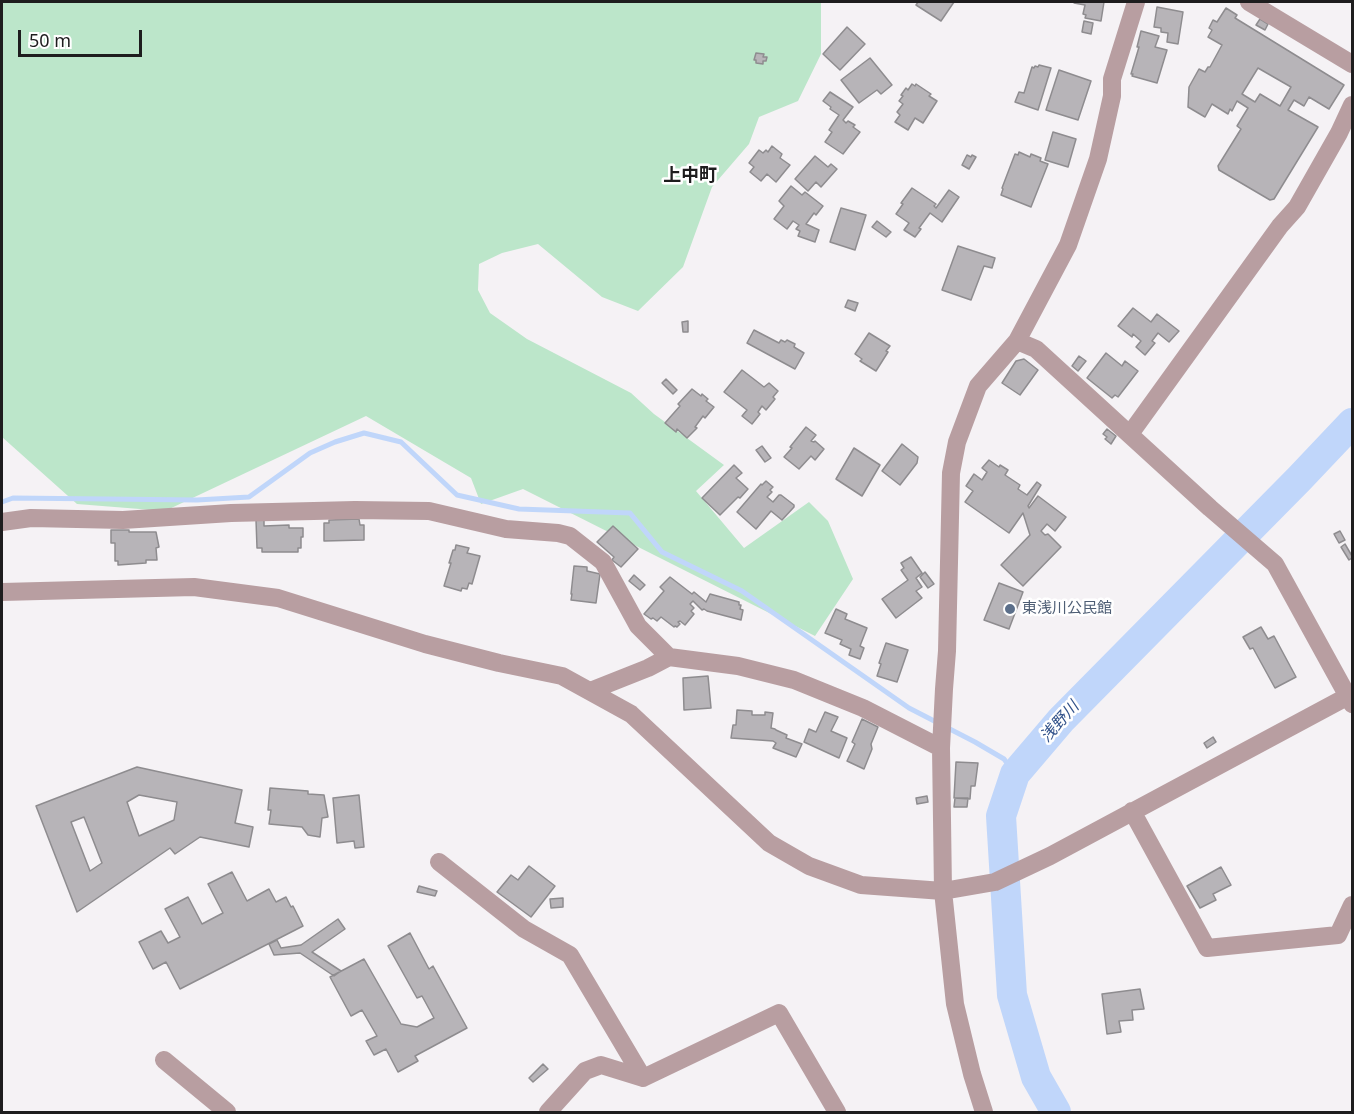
<!DOCTYPE html>
<html>
<head>
<meta charset="utf-8">
<style>
	body { margin:0 }
	#map { position:relative; width:1354px; height:1114px; overflow:hidden; background:#f5f2f5; font-family:"Noto Sans",sans-serif }
	canvas { display:block }
	.frame { position:absolute; inset:0; border:3px solid #1e1d1e; pointer-events:none }
	.scale { position:absolute; left:18px; top:30px; width:124px; height:27px; box-sizing:border-box; border:3px solid #1e1d1e; border-top:0; padding-left:8px; font-size:18px; line-height:21px; white-space:nowrap; color:#1e1d1e; -webkit-text-stroke:4px #fff; paint-order:stroke }
</style>
</head>
<body>
<div id="map">
<canvas width="1354" height="1114"></canvas>
<div class="frame"></div>
<div class="scale">50 m</div>
</div>
<script>
const ctx = document.querySelector('canvas').getContext('2d');
ctx.lineJoin = 'round';
function paint(path, color) { ctx.fillStyle = color; ctx.fill(path, 'evenodd'); }
function stroke(path, color, width, dash) { ctx.strokeStyle = color; ctx.lineWidth = width; ctx.lineCap = dash ? 'butt' : 'round'; ctx.setLineDash(dash || []); ctx.stroke(path); }
function write(font, color, halo, rows, align = 'center') {
  ctx.font = font + ' "Noto Sans","Noto Sans JP",sans-serif'; ctx.lineWidth = 5; ctx.setLineDash([]); ctx.textBaseline = 'middle'; ctx.strokeStyle = halo; ctx.fillStyle = color; for (const [text, x, y, turn = 0] of rows) {
    ctx.save(); ctx.translate(x, y); ctx.rotate((+turn || 0) * Math.PI / 180); ctx.textAlign = isNaN(turn) ? turn : align; if (halo) ctx.strokeText(text, 0, 0); ctx.fillText(text, 0, 0); ctx.restore();
  }
}
const green = new Path2D(`
	M2 2H821V54L798 101 759 117 749 144 712 187 683 267 638 311 602 297 538 244 502 253 479 264 478 290 490 313 527 339 631 393 654 414 724 465 696 491 744 548 809 502 828 521 853 579 815 636 523 489 481 504 471 478 366 416 165 511 77 504 2 437Z`);
const stream = new Path2D(`
	M2 502 13 498 197 500 249 497 310 453 335 442 364 433 401 442 457 495 519 509 630 513 662 552 742 591 909 708 975 742 1004 759 1015 774`);
const river = new Path2D(`
	M1056 1112 1036 1077 1012 995 1001 816 1015 774 1061 720 1299 479 1352 423`);
const building = new Path2D(`
	M918 2H954L941 21 916 5Z
	M1075 2H1104L1101 21 1085 18 1086 15 1083 14 1085 5 1074 3Z
	M1157 7 1183 12 1178 44 1167 42 1168 33 1161 32V28L1154 27Z
	M1226 8 1237 15 1235 18 1344 85 1329 109 1309 97 1304 106 1294 100 1288 110 1318 127 1274 199 1270 200 1219 170 1218 166 1241 129 1237 126 1248 108 1237 101 1232 111 1230 109 1228 114 1212 104 1205 117 1188 107 1189 87 1199 69 1205 72 1208 67H1210L1222 45 1208 37 1212 30 1209 28 1213 20 1217 22Z
	M1260 19 1268 24 1265 30 1256 25Z
	M1084 21 1093 23 1091 34 1082 32Z
	M847 27 865 44 840 70 823 54Z
	M1141 31 1159 36 1155 47 1167 50 1157 83 1132 76 1133 74H1131L1139 47H1137Z
	M756 53 764 54 763 57H767L766 61H763V64L756 63V60H754Z
	M870 58 892 85 881 94 877 90 859 103 841 80Z
	M1039 65 1051 68 1038 110 1015 102 1019 92 1024 93 1032 67 1034 68 1035 66 1038 67Z
	M1258 68 1291 87 1280 106 1260 94 1255 102 1242 94Z
	M1059 70 1091 81 1078 120 1046 110Z
	M912 84 915 86 916 84 931 94 929 96 937 101 923 123 915 118 908 130 895 122 900 115 897 112 903 104 899 101 903 96 901 95 906 88 908 90Z
	M830 92 853 107 843 120 846 123 848 121 855 125 853 127 860 132 843 154 825 142 832 132 829 130 839 115 830 109 831 107 823 101Z
	M1053 132 1076 139 1068 167 1045 160Z
	M772 146 782 154 780 158 790 165 776 182 767 174 761 181 750 172 754 167 749 163 759 150 763 153 766 150 768 152Z
	M1019 152 1030 157 1031 154 1041 158 1040 161 1048 164 1031 207 1001 195 1003 189 1002 188 1015 154 1018 155Z
	M967 155 971 157 972 155 976 157 969 169 962 165Z
	M815 156 828 167 831 164 837 169 821 187 816 182 808 191 795 179Z
	M791 186 802 195 805 192 823 206 816 215 814 213 806 224 819 230 815 242 798 236 800 231 796 229 799 225 793 221 787 229 774 219 784 206 779 201Z
	M912 188 936 204 934 206 936 208 949 190 959 197 942 222 930 213 919 228 921 229 915 237 904 230 909 223 896 214 903 204 901 203Z
	M841 208 866 215 855 250 830 242Z
	M877 221 891 232 886 237 872 227Z
	M958 246 995 258 992 268 984 266 971 300 942 290Z
	M848 300 858 303 855 311 845 307Z
	M1133 308 1151 322 1157 314 1179 331 1169 342 1158 333 1152 341 1155 343 1145 355 1136 347 1141 341 1133 334 1132 337 1118 326Z
	M688 321V332H683L682 322Z
	M754 330 779 343 781 340 785 342 787 340 795 344 794 347 804 353 795 369 747 343Z
	M869 333 890 346 886 351 888 352 876 371 860 361 862 359 855 354Z
	M1106 353 1122 366 1125 361 1138 371 1118 397 1115 395 1112 398 1087 378Z
	M1079 356 1086 361 1078 371 1072 366Z
	M1024 359 1038 370 1020 395 1002 383 1016 361Z
	M742 370 764 387 769 383 778 391 773 397 775 399 766 410 762 406 758 412 760 414 752 424 742 416 747 410 724 392Z
	M666 379 677 390 673 394 662 383Z
	M692 389 701 396 702 394 708 399 706 401 714 407 705 418 703 416 695 427 697 428 687 438 677 429 676 432 665 423 680 406 678 404Z
	M806 427 816 435 811 441 814 442 815 441 824 449 815 460 811 456 799 469 784 457 792 448 790 447Z
	M1107 429 1116 436 1111 444 1105 439 1107 437 1103 434Z
	M902 444 918 457 917 463 900 485 882 471Z
	M762 446 771 458 765 462 756 450Z
	M854 448 880 465 862 496 836 479Z
	M989 460 999 467 1000 465 1008 470 1005 475 1020 485 1018 489 1027 495 1037 482 1041 485 1028 506 1029 508 1038 496 1066 517 1055 531 1047 524 1041 531 1045 535 1048 534 1061 547 1023 586 1001 565 1030 535 1023 513 1009 533 965 502 973 491 966 486 974 474 982 480 987 472 982 468Z
	M734 465 742 473 736 478 748 489 740 498 738 497 720 515 702 498Z
	M766 481 773 487 770 490 772 492 767 497 773 502 779 495H781L794 505V507L782 520 771 511 756 529 737 512 761 484 762 485Z
	M359 519 360 525H364V540L324 541V523H329V520Z
	M256 520H264V526L289 525V528H303V537H301V548H298V552H262V548H257Z
	M613 526 638 549 621 567 612 560 614 557 597 542Z
	M111 530H129V532H156L159 547 156 548 157 560H146V563L118 565V561H115V543H111Z
	M1340 531 1345 540 1339 543 1334 534Z
	M1345 544 1352 556V558L1349 560 1341 547Z
	M456 545 469 548 467 553 480 556 472 584 469 583 467 589 462 588 461 591 444 586 451 563H449L453 550H455Z
	M911 557 922 573 916 578 922 587 916 591 922 598 896 618 882 599 908 580 901 570 904 568 901 563Z
	M574 566 587 567V571L600 574 596 603 571 600 572 594H571Z
	M925 572 934 584 928 588 920 577Z
	M634 575 645 585 640 590 629 581Z
	M670 577 692 594 694 592 706 602 710 594 739 602V605H741L740 609 743 610 741 620 707 611 704 609 702 610 693 601 690 604 694 608 691 611 694 614 685 625 680 621 678 622 680 624 677 627 675 626 674 627 661 617 657 621 653 618 651 619 644 614 664 591 660 587Z
	M999 583 1023 592 1009 629 984 620Z
	M836 609 847 614 845 619 867 628 860 646 864 648 860 659 849 655 851 649 840 644 842 640 825 633Z
	M1261 627 1268 639 1274 636 1296 677 1275 688 1253 648 1250 649 1243 637Z
	M886 643 908 650 897 682 877 676 881 664 879 663Z
	M708 676 711 708 684 710 683 678Z
	M737 710 752 711V715H765V712L773 713 771 728 775 729 776 730 787 735 786 738 802 744 796 757 773 748 776 743 773 741 731 738 733 725H736Z
	M825 712 838 717 831 731 847 738 839 758 804 742 809 729 816 732Z
	M862 719 878 727 871 744 872 749 864 769 847 761 855 744 852 742Z
	M1213 737 1216 742 1207 748 1204 743Z
	M956 762 978 763 975 786H971L970 799 954 798Z
	M137 767 242 790 235 823 253 827 249 847 200 837 175 854 170 848 77 912 36 806Z
	M270 788 308 791V794L324 795 328 817 322 818 320 837 308 835 302 827 269 824 271 810H268Z
	M139 795 177 802 174 820 139 836 127 802Z
	M359 795 364 847 355 848 354 841 337 843 333 798Z
	M927 796 928 802 917 804 916 798Z
	M955 798H968L967 807H954Z
	M84 817 102 863 90 871 71 822Z
	M529 866 555 886 531 917 497 892 511 875 518 880Z
	M1221 867 1231 885 1213 894 1216 900 1200 908 1187 886Z
	M232 872 247 901 269 889 276 902 286 897 291 907 293 906 303 926 180 989 166 962 153 969 139 942 161 931 168 943 180 937 165 909 188 897 202 924 223 913 208 884Z
	M419 886 437 891 435 896 417 892Z
	M563 898V907L551 908 550 899Z
	M338 919 345 929 312 952 341 971 334 976 300 953 274 955 269 944 277 940 281 948 301 945Z
	M410 933 429 969 433 966 467 1028 415 1056 418 1061 398 1072 386 1049 374 1055 366 1041 377 1036 362 1010 351 1016 330 977 364 959 401 1024 417 1027 434 1018 422 996 417 998 388 946Z
	M1140 989 1144 1009 1132 1010 1133 1020 1119 1021 1121 1032 1107 1034 1102 994Z
	M543 1064 548 1069 533 1082 529 1078Z`);
const minor = new Path2D(`
	M1249 2 1352 64
	M1017 341 1036 349 1210 508 1275 564 1352 704
	M1130 434 1280 226 1297 207 1339 133 1352 105
	M2 522 31 518 123 520 231 513 355 510 429 511 506 529 558 533 570 536 603 562 638 626 669 657
	M2 592 194 587 278 598 425 644 499 663 562 676 631 714 769 843 809 866 861 885 943 891 995 882 1050 856 1352 694
	M590 691 648 668 669 657 738 666 794 680 863 708 941 748
	M1132 811 1207 948 1338 935 1352 905
	M439 862 524 929 570 955 643 1078
	M164 1060 227 1112
	M548 1112 585 1071 601 1065 643 1078 779 1013 837 1112
	M984 1112 972 1074 955 1004 943 891 941 748 944 689 947 651 951 473 957 442 978 386 1017 341 1068 245 1098 159 1112 96V79L1136 2`);
const markers = [
	[1010,609,6,"#5c6f8a"]
];
const serviceNames = [
	["東浅川公民館",1022,609]
];
const waterNames = [
	["浅野川",1060,722,-48]
];
const quarterNames = [
	["上中町",690,176]
];
paint(green, '#bce6ca');
stroke(stream, '#c0d6fa', 5);
stroke(river, '#c0d6fa', 30);
paint(building, '#b7b4b8');
stroke(building, '#8e8c8f', 1.5);
stroke(minor, '#b89ea1', 18);
for (const [x, y, r, color] of markers) { const dot = new Path2D(); dot.arc(x, y, r, 0, 2 * Math.PI); ctx.fillStyle = color; ctx.fill(dot); stroke(dot, '#fff', 2); }
write('15px', '#4e5e75', '#fff', serviceNames, 'left');
write('italic 16px', '#32528a', '#fff', waterNames);
write('bold 18px', '#1e1d1e', '#fff', quarterNames);
</script>
</body>
</html>
